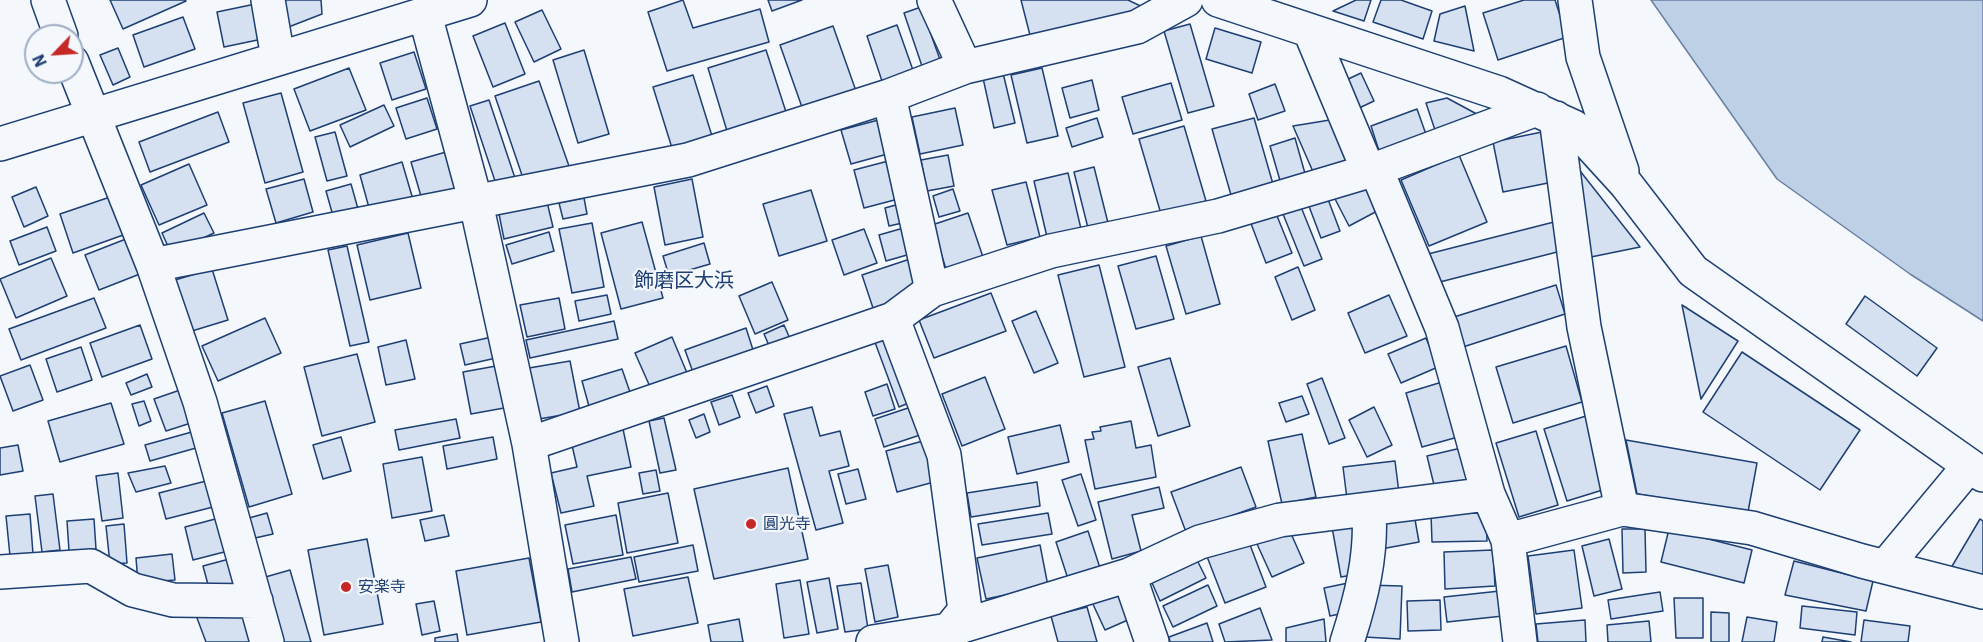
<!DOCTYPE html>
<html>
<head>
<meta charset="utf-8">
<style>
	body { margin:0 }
	#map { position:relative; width:1983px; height:642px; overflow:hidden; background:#f4f7fb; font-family:"IBM Plex Sans",sans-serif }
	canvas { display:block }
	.north { position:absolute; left:24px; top:24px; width:60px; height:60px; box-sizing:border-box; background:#f4f7fb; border:2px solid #9eadc5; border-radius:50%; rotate:245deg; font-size:16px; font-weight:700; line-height:24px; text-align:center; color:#1d3f73 }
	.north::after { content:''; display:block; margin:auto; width:21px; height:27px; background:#c62828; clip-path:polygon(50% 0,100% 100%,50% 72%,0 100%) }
</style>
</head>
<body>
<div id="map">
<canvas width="1983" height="642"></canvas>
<div class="north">N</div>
</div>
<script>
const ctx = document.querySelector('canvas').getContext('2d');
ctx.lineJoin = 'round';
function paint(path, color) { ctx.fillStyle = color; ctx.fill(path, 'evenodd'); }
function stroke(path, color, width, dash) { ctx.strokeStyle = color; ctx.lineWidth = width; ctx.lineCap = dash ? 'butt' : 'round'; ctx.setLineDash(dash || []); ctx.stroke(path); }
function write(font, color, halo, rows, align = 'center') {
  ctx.font = font + ' "IBM Plex Sans","Noto Sans JP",sans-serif'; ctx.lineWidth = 4.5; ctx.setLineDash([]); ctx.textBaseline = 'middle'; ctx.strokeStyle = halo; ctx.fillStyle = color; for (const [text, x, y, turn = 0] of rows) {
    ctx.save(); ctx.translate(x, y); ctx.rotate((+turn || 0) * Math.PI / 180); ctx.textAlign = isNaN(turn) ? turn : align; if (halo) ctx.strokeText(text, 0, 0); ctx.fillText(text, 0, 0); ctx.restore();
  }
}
const water = new Path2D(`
	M1651 0H1983V321L1910 274 1777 179Z`);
const building = new Path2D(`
	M110 0H185L186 1 123 29Z
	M280 0H321L322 14 286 28Z
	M683 0 693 28 760 9 769 42 667 71 648 12Z
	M768 0H802L772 11Z
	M1021 0H1128L1149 10 1031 39Z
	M1356 0H1371L1364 21 1333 11Z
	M1381 0H1401L1432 11 1423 39 1373 22Z
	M1524 0H1555L1567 37 1498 60 1483 13Z
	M260 3 267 38 224 47 217 12Z
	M1465 6 1474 51 1434 41 1440 14Z
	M921 7 942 65 924 72 904 13Z
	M542 10 561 49 534 62 515 22Z
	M183 17 195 49 144 67 133 35Z
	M505 23 525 74 493 87 473 36Z
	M1190 24 1214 106 1188 113 1164 31Z
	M897 25 914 73 883 84 867 36Z
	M833 26 856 91 803 110 780 45Z
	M1215 28 1261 42 1252 73 1206 59Z
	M118 48 130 77 113 85 100 55Z
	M584 50 609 134 578 143 553 60Z
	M766 50 786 112 727 131 708 68Z
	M414 52 426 89 392 100 380 63Z
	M349 68 366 110 310 131 294 89Z
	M1042 68 1058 136 1027 143 1011 75Z
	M1003 73 1015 123 994 128 983 78Z
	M1361 73 1374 101 1357 109 1344 81Z
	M693 75 712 136 672 148 653 87Z
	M1092 80 1099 110 1070 118 1062 88Z
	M539 81 569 166 524 181 495 96Z
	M1171 83 1182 120 1133 134 1122 97Z
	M1275 84 1285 111 1258 120 1249 94Z
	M281 93 303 172 265 183 243 103Z
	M427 98 437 129 406 139 396 108Z
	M1447 98 1486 119 1437 136 1426 103Z
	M489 100 516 181 497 187 470 106Z
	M384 105 394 126 350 147 340 125Z
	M955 108 963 145 920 154 912 117Z
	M1417 109 1428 140 1381 157 1371 126Z
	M218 112 229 142 150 172 139 142Z
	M1097 118 1103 137 1072 147 1066 128Z
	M1254 118 1273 184 1231 195 1212 129Z
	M882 119 891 153 851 164 841 130Z
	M1336 119 1354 157 1314 174 1293 126Z
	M1184 126 1206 201 1161 214 1139 139Z
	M335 132 347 176 327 181 315 137Z
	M1542 132 1553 182 1503 192 1493 142Z
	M1295 138 1306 177 1281 184 1270 146Z
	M446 152 457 194 423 203 411 162Z
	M948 155 954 186 927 191 921 160Z
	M1459 155 1487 222 1429 246 1401 180Z
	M892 160 902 198 864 208 854 170Z
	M402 162 414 203 371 215 360 175Z
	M1573 162 1640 247 1591 257Z
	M189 164 207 205 159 225 141 185Z
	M1094 167 1108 223 1088 228 1074 172Z
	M1068 173 1081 229 1047 237 1034 181Z
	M304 179 313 212 276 223 266 189Z
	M692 179 703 237 665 245 654 187Z
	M1366 181 1381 209 1349 226 1334 197Z
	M1026 182 1040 237 1007 245 992 190Z
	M351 184 360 216 335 223 326 191Z
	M36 187 48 216 24 227 12 197Z
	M953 189 960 211 939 217 933 196Z
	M811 190 827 241 779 256 763 204Z
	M1326 194 1340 231 1321 238 1307 201Z
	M113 196 126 234 73 253 60 214Z
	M584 198 587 214 563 219 559 203Z
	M547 202 553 227 504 239 499 214Z
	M903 203 907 222 889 226 885 208Z
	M1301 207 1322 259 1304 266 1283 214Z
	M1275 211 1292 253 1266 263 1250 221Z
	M204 213 214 233 171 253 162 233Z
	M968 213 983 257 946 269 932 225Z
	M642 222 663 298 621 309 601 233Z
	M1554 222 1561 251 1436 283 1428 254Z
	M592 223 604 287 572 293 559 229Z
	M47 227 56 251 19 265 10 241Z
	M907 227 914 253 886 261 879 235Z
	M864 229 877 263 844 275 832 240Z
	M549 232 554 251 512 264 506 245Z
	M408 233 421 288 370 300 357 245Z
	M1201 236 1220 304 1186 314 1166 246Z
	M131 237 145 272 99 290 85 255Z
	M704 243 710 264 669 276 663 256Z
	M347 246 369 342 350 346 328 250Z
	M1156 256 1174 319 1136 329 1118 266Z
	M916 257 921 286 875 314 862 275Z
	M51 258 67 296 16 318 0 279Z
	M1099 265 1125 367 1084 377 1058 275Z
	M1298 267 1315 310 1292 320 1275 277Z
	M212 269 228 320 192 331 175 280Z
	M772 282 788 320 755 334 739 296Z
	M1556 285 1565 314 1463 347 1454 317Z
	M991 293 1006 331 934 358 919 320Z
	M607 295 611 314 579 321 575 301Z
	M1389 295 1407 336 1365 353 1348 313Z
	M1865 296 1937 348 1917 376 1846 324Z
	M94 298 106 328 21 360 9 329Z
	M559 298 565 329 527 337 520 305Z
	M1682 305 1738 341 1701 399Z
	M1036 311 1058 363 1034 373 1012 321Z
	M265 318 281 353 218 381 202 346Z
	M614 321 618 339 530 358 526 340Z
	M140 325 152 359 102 377 90 343Z
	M784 325 791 341 771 350 764 334Z
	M746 328 754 353 694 375 685 350Z
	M891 331 916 400 899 407 873 337Z
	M492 337 496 358 465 365 460 344Z
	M672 337 687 373 651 389 635 353Z
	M1426 338 1438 367 1401 383 1388 354Z
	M406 340 415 379 386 385 378 347Z
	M1566 346 1582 402 1513 423 1496 367Z
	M81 347 92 380 57 392 46 359Z
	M1742 352 1860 430 1820 490 1703 412Z
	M357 354 375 422 322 436 304 367Z
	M1170 358 1190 426 1158 436 1138 367Z
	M570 361 580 412 539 419 529 368Z
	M30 365 43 400 13 411 0 376Z
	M496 366 504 408 471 414 463 372Z
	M622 369 632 398 590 410 582 381Z
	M147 374 152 387 131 395 126 383Z
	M985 377 1005 429 962 446 942 394Z
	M1322 378 1345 438 1329 444 1307 384Z
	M1442 382 1458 437 1422 447 1406 393Z
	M887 384 895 409 873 416 865 392Z
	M767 386 774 406 756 413 748 393Z
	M183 389 194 422 166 431 154 399Z
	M732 395 740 417 719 425 711 402Z
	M1302 396 1309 414 1286 422 1279 403Z
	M144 401 151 421 139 426 132 404Z
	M265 401 292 494 249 507 222 413Z
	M111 403 124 444 60 462 48 421Z
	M917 405 926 433 884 447 875 419Z
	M812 407 820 436 840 431 849 466 829 471 843 523 816 530 784 414Z
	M1374 407 1392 445 1367 457 1349 420Z
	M704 414 710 432 696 438 689 420Z
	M1586 416 1609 488 1567 501 1544 429Z
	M664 418 676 470 660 473 649 421Z
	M456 419 460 438 399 450 395 430Z
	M1131 421 1136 448 1151 445 1156 477 1095 489 1085 440 1094 439 1092 432 1101 431 1100 427Z
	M1060 425 1069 462 1017 474 1008 437Z
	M623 429 631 467 587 476 594 506 561 513 551 473 577 467 571 441Z
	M199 430 203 446 150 461 145 445Z
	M1536 431 1558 505 1519 517 1496 443Z
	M1302 434 1316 497 1282 504 1268 441Z
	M341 437 351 471 323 479 313 445Z
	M493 437 497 459 447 469 443 446Z
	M1626 440 1757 463 1748 512 1637 494Z
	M923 441 934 482 897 492 886 451Z
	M18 445 23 471 0 475V448Z
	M1461 448 1469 480 1435 489 1427 456Z
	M422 457 432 511 392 518 383 464Z
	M1395 461 1399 493 1347 499 1343 467Z
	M165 466 171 483 136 492 128 473Z
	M1241 467 1256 507 1186 532 1171 492Z
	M788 468 808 559 714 579 694 489Z
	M858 469 866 499 846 504 838 474Z
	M656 470 660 491 643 494 639 473Z
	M118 473 123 518 102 521 96 476Z
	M1081 474 1096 520 1078 526 1062 480Z
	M210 480 217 506 166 519 159 493Z
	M1037 482 1040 506 971 517 967 493Z
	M1159 487 1164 508 1132 515 1141 551 1112 559 1098 502Z
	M668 493 678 543 627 553 618 503Z
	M53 494 60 550 42 552 35 496Z
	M267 513 273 534 255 538 249 518Z
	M1048 513 1052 534 982 545 978 524Z
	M1486 513 1487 541 1432 542 1431 514Z
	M30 514 33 554 10 556 6 516Z
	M1414 514 1419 542 1381 549 1376 520Z
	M444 515 449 536 425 541 420 520Z
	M616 515 623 555 573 564 565 525Z
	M219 518 228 551 193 560 185 527Z
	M94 519 96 549 69 551 67 521Z
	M1980 519 1983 521V582L1948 573Z
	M1354 523 1363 573 1341 577 1332 527Z
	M124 524 127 563 110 564 106 526Z
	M1289 529 1304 563 1272 577 1257 544Z
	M1622 529H1645L1646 572 1623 573Z
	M1669 529 1752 550 1744 583 1661 562Z
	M1088 531 1101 571 1069 582 1056 542Z
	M1247 537 1266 587 1225 603 1206 554Z
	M367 539 383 624 324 635 308 550Z
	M1609 539 1622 589 1594 596 1582 546Z
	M693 545 698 571 639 582 634 557Z
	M1040 545 1048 586 986 599 977 558Z
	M1493 550 1495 586 1445 589 1444 552Z
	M1574 550 1582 608 1536 614 1528 556Z
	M172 554 175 580 138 583 136 558Z
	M1194 554 1206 578 1160 601 1149 576Z
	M631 557 636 579 572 592 568 569Z
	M233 558 240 585 210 592 203 566Z
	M529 558 541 622 467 635 456 571Z
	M1794 561 1873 581 1866 611 1785 595Z
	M888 565 898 617 875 622 865 569Z
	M290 570 311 642H281L262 578Z
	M688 577 698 623 633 636 624 589Z
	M829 578 838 629 817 633 807 582Z
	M800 580 809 634 784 638 776 584Z
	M861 583 868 629 845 632 837 586Z
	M1348 583 1354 611 1330 616 1324 588Z
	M1123 585 1137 616 1105 630 1091 600Z
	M1208 585 1217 606 1173 627 1163 606Z
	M1365 585 1402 586 1400 639 1364 637Z
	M1500 591 1503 616 1447 622 1444 597Z
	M1660 592 1663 611 1611 619 1608 600Z
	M1674 598H1703V638H1676Z
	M1440 600 1441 630 1408 631 1407 601Z
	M434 601 440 631 422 635 416 604Z
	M242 605 251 642H206L194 610Z
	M1802 606 1857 612 1855 635 1800 628Z
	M1087 607 1097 642H1058L1051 616Z
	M1260 608 1272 640 1225 642 1219 624Z
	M1711 612 1729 613V642H1711Z
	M1747 617 1777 622 1774 642H1742Z
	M739 619 743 642H711L708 625Z
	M1324 619 1326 642H1286V628Z
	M1585 620 1586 642H1538L1536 624Z
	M1864 620 1910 626 1908 642H1861Z
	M1649 621 1651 642H1608L1607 625Z
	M1207 623 1213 642H1170L1169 637Z
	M457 634 458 642H435V638Z
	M1823 637 1851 642H1822Z`);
const minor = new Path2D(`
	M48 0 61 36
	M268 0 278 58
	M934 0 965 67
	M1218 0 1499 93 1574 127 1626 184 1693 271 1983 475
	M1575 0 1583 57 1622 171
	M425 15 476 203 529 444 562 642
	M1310 31 1368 170
	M72 62 153 265 200 402 267 642
	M889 96 932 290
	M1556 118 1584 327 1622 509
	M0 144 470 0
	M1376 169 1442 328 1488 494 1508 540 1520 642
	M153 265 688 160 889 96 965 67 1137 27 1186 0
	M893 319 944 455 965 610 949 630 951 640
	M529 444 893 319 932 290 1051 251 1218 216 1376 169 1537 109
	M1508 540 1622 509 1752 528 1862 561 1983 592
	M1885 567 1969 466
	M0 572 91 566 133 590 173 600 256 601
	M1129 575 1152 642
	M873 642 949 630 1129 575 1200 542 1280 520 1488 494
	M1347 642C1361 599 1372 556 1369 510`);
const markers = [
	[751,524,6,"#c62828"],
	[346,587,6,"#c62828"]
];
const poiNames = [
	["圓光寺",763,524],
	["安楽寺",358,587]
];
const quarterNames = [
	["飾磨区大浜",684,281]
];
paint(water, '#bed0e5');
stroke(water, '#687fa3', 1.5);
paint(building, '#d5e0f0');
stroke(building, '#1d3f73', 1.5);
stroke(minor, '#1d3f73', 36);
stroke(minor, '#f4f7fb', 33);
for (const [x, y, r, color] of markers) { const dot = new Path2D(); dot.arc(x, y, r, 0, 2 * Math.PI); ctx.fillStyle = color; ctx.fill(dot); stroke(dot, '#f4f7fb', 2); }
write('16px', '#1d3f73', '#f4f7fb', poiNames, 'left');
write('20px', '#1d3f73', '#f4f7fb', quarterNames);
</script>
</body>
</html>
